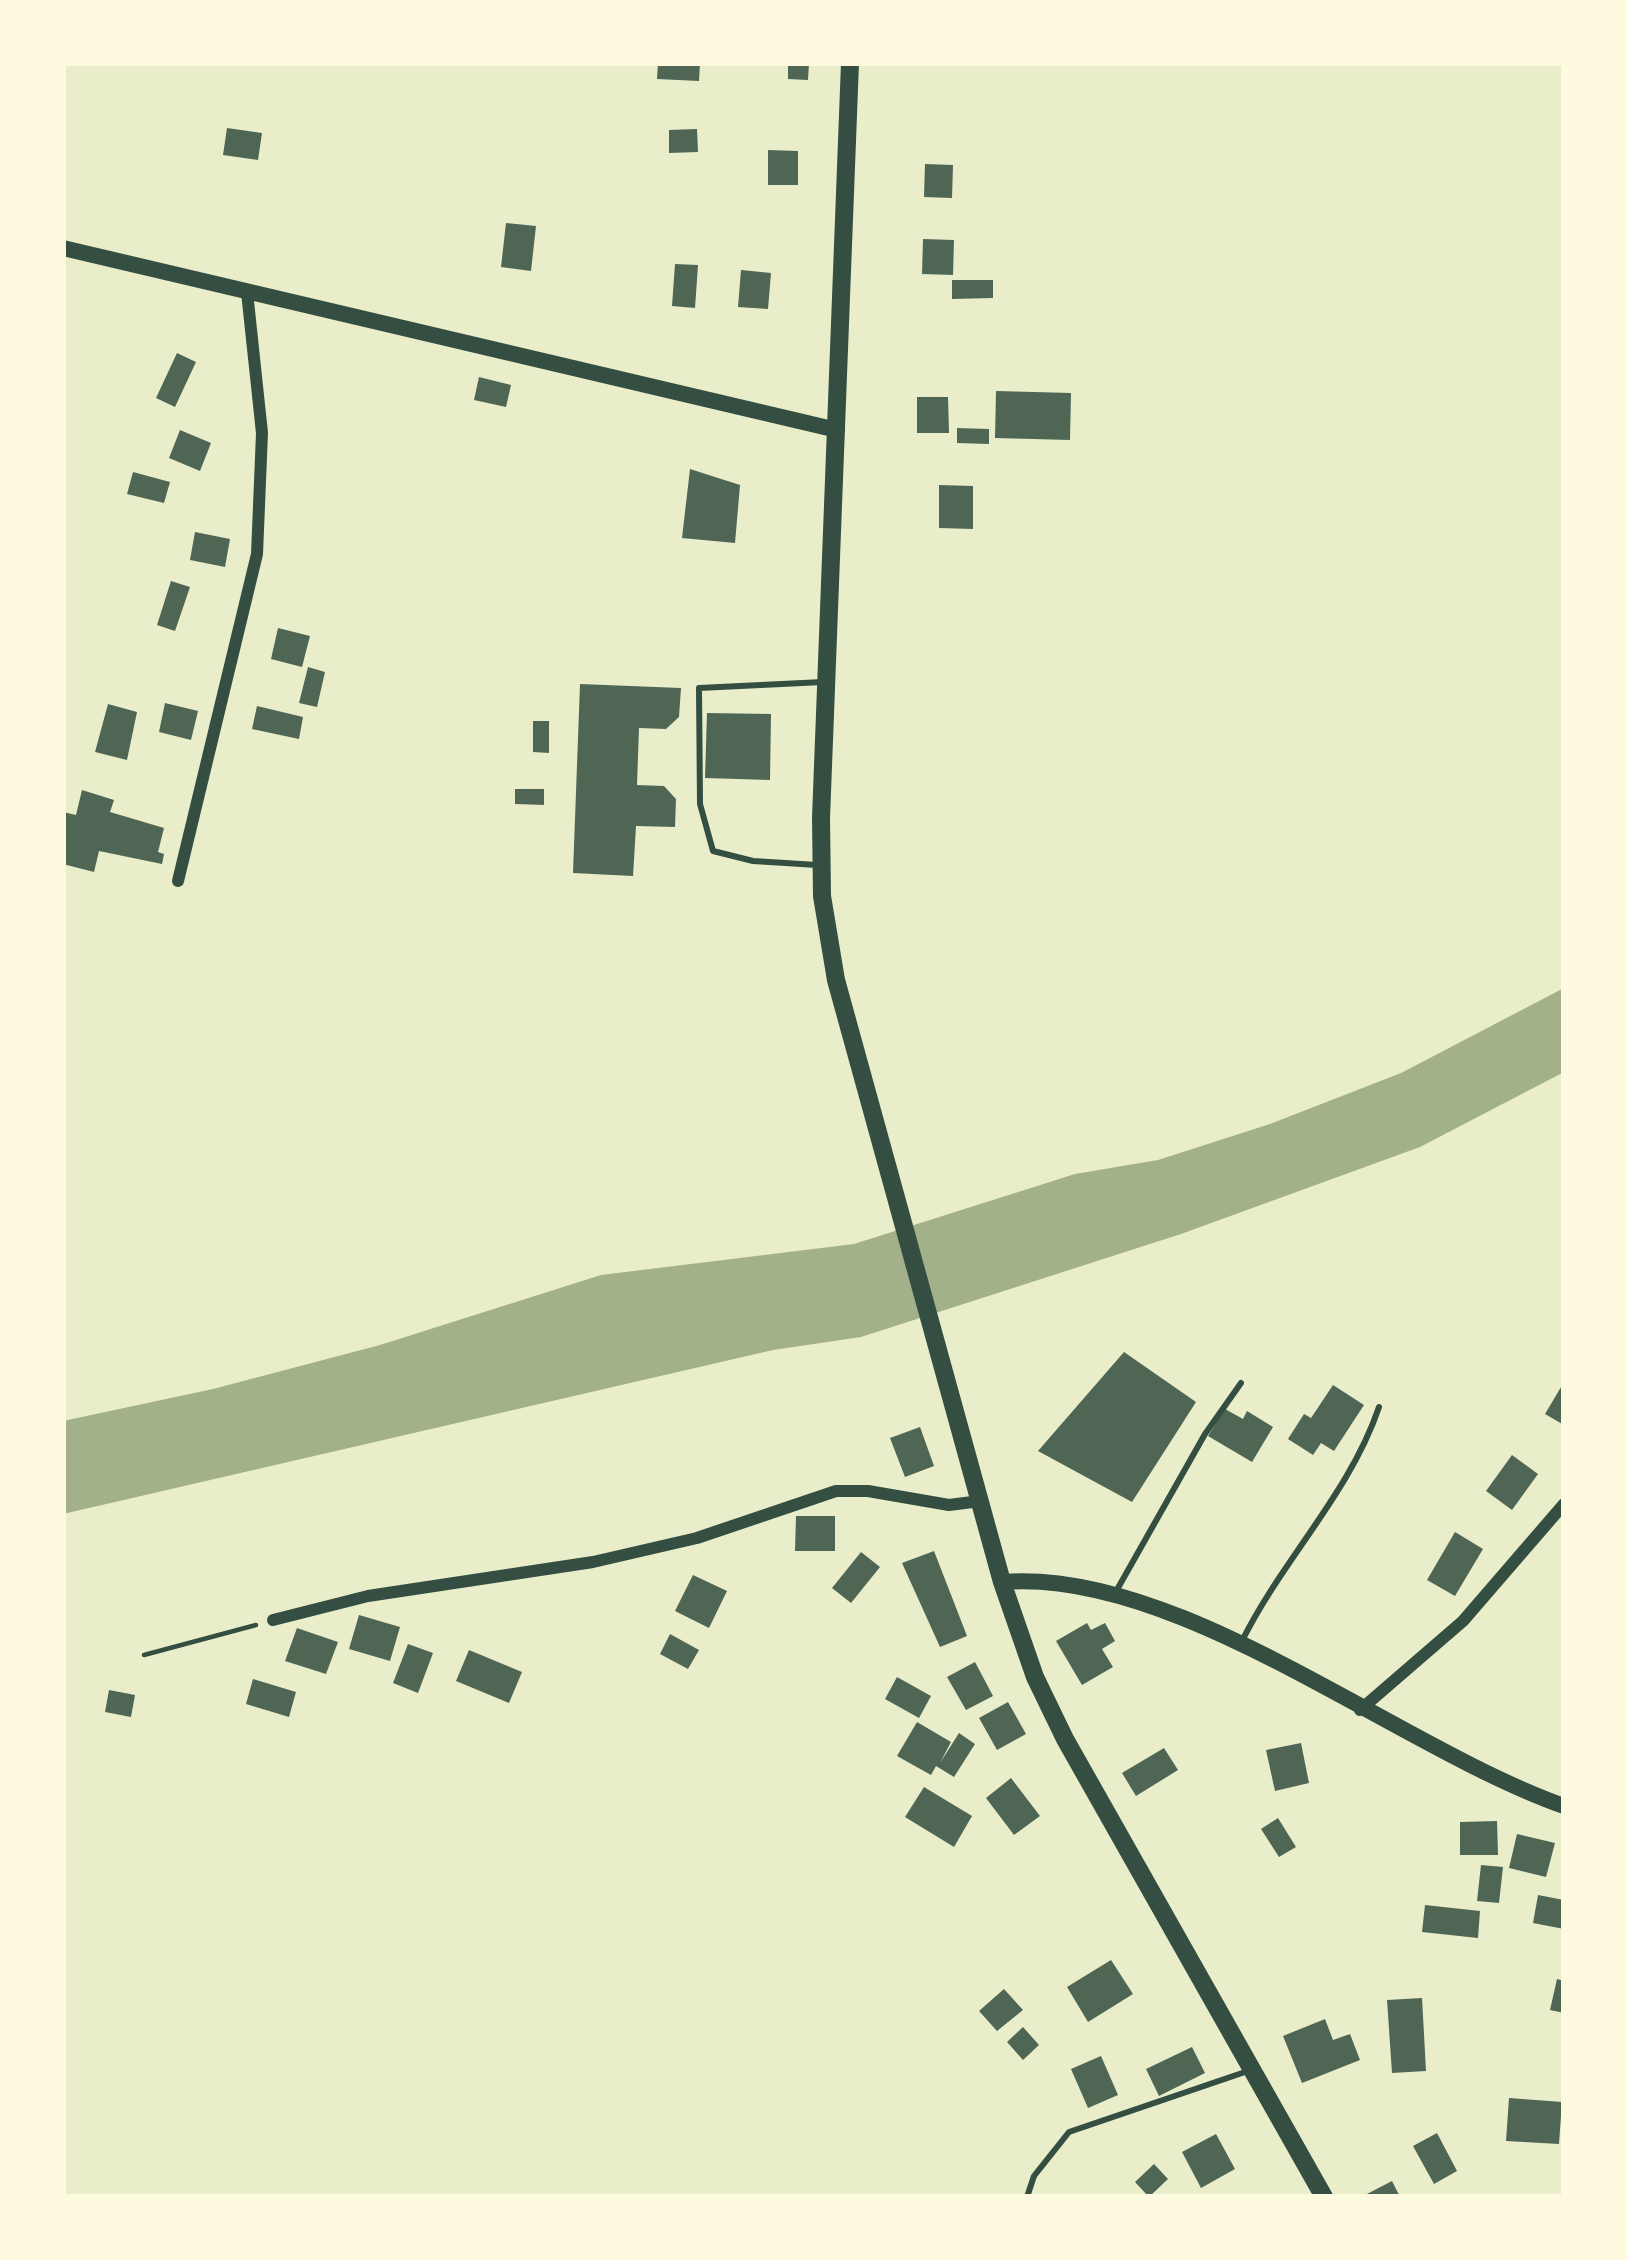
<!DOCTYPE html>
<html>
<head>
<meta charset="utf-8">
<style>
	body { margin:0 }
	#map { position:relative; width:1627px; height:2260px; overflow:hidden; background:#e9edc9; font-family:"Varela Round",sans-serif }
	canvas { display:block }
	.frame { position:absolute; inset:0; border:66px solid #fefae0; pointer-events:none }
</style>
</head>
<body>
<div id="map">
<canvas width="1627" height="2260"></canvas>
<div class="frame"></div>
</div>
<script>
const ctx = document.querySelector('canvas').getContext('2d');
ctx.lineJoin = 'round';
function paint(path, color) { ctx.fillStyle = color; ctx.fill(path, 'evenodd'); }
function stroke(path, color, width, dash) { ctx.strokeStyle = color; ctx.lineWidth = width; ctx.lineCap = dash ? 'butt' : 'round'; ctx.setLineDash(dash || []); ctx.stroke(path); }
const water = new Path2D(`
	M1564 988V1072L1420 1147 1181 1234 861 1337 773 1350 63 1514V1421L213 1389 380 1345 601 1275 854 1244 1075 1174 1158 1160 1270 1124 1401 1073Z`);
const building = new Path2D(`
	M658 63H700L699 81 657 79Z
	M788 63H809L808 80 788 79Z
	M227 128 262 133 258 160 223 155Z
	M697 129 698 152 669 153V130Z
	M768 150 798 151V185H768Z
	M925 164 953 165 952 198 924 197Z
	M506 223 536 226 531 271 501 267Z
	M923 239 954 240 953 275 922 274Z
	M675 264 698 265 695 308 672 306Z
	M741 270 771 273 768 309 738 307Z
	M952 280H993V298L952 299Z
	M177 353 196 362 175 407 156 398Z
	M479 377 511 385 506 407 474 400Z
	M996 391 1071 393 1070 440 995 438Z
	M917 397H948L949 433H917Z
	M957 428 989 429V444L957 443Z
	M180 430 211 443 200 471 169 458Z
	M690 469 740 485 735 543 682 538Z
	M133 472 170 482 164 503 127 494Z
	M939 485 973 486V529L939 528Z
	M195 532 230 539 225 567 190 560Z
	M171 581 190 587 175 631 157 625Z
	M278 628 310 636 302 667 271 659Z
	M308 667 325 672 317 707 299 703Z
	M580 684 681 688 679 717 666 729 639 728 637 785 664 786 676 799 675 827 636 826 633 876 573 873Z
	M165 703 198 711 191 740 159 732Z
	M108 704 137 712 127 760 95 752Z
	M257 706 303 717 299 739 252 729Z
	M707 713 771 714 770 780 705 778Z
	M533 721H549V753L533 752Z
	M515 789H544V805L515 804Z
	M82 790 114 800 110 812 164 828 158 852 164 854 162 864 99 851 94 872 63 864V812L76 815Z
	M1124 1352 1196 1402 1132 1502 1038 1451Z
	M1564 1382V1425L1545 1414Z
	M1333 1385 1364 1405 1334 1451 1321 1443 1313 1455 1288 1439 1304 1414 1311 1418Z
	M1225 1409 1243 1419 1247 1411 1273 1427 1252 1462 1208 1436Z
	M920 1427 934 1466 905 1477 890 1438Z
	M1512 1455 1538 1474 1512 1510 1486 1491Z
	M796 1516H835V1551H795Z
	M1455 1532 1483 1549 1455 1596 1427 1580Z
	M934 1551 967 1636 940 1647 902 1563Z
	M861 1552 880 1567 851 1603 832 1588Z
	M693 1575 727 1591 709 1628 675 1611Z
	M359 1615 400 1627 390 1661 349 1649Z
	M1087 1623 1091 1630 1105 1623 1115 1641 1102 1649 1113 1667 1082 1685 1056 1641Z
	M297 1628 338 1642 326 1674 285 1661Z
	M670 1634 699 1650 688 1669 660 1654Z
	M408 1644 433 1653 418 1693 393 1683Z
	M469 1650 522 1672 509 1703 456 1681Z
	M975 1662 993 1696 966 1710 947 1677Z
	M897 1677 931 1696 919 1718 885 1699Z
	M253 1679 296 1692 289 1717 246 1704Z
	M109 1690 135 1695 131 1717 105 1712Z
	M1008 1702 1026 1734 997 1750 979 1718Z
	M917 1722 951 1742 940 1763 959 1733 975 1744 954 1777 936 1766 931 1775 897 1756Z
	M1301 1743 1309 1783 1275 1791 1266 1750Z
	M1164 1748 1178 1770 1136 1796 1122 1773Z
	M1011 1778 1040 1816 1014 1835 986 1798Z
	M924 1787 972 1816 954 1847 905 1817Z
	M1278 1818 1296 1847 1279 1857 1261 1829Z
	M1497 1821 1498 1855H1460V1822Z
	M1517 1834 1555 1843 1546 1877 1509 1868Z
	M1481 1865 1503 1867 1499 1903 1477 1901Z
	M1538 1895 1564 1900V1929L1533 1923Z
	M1425 1905 1480 1911 1478 1938 1422 1932Z
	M1111 1960 1133 1994 1088 2022 1067 1987Z
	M1557 1979 1564 1981V2013L1550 2010Z
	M1004 1989 1023 2010 997 2031 979 2011Z
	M1422 1998 1426 2071 1392 2073 1387 2000Z
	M1325 2019 1333 2040 1350 2034 1360 2060 1302 2083 1283 2036Z
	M1023 2027 1039 2045 1023 2060 1007 2042Z
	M1192 2047 1205 2073 1159 2096 1146 2069Z
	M1101 2056 1118 2095 1088 2108 1071 2069Z
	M1509 2098 1562 2102 1559 2144 1506 2141Z
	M1437 2133 1457 2171 1434 2184 1413 2146Z
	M1216 2134 1235 2169 1201 2188 1182 2152Z
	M1154 2164 1168 2179 1149 2197 1135 2182Z
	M1392 2181 1400 2197H1369L1367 2194Z`);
const path = new Path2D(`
	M144 1655 256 1625`);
const service = new Path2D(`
	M817 865 753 861 713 851 700 804 699 688 823 682
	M1114 1595 1205 1434 1241 1383
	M1242 1641C1282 1560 1350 1493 1379 1407
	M1027 2197 1034 2176 1069 2132 1248 2071`);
const minor = new Path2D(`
	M178 881 257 554 262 433 247 292
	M273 1620 368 1596 593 1562 697 1538 836 1491H868L949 1505 980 1501
	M1360 1710 1463 1621 1564 1504`);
const tertiary = new Path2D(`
	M63 248 837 430
	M1002 1582C1178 1567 1397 1747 1564 1806`);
const secondary = new Path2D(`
	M850 63 821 818 822 896 836 980 1002 1582 1035 1677 1065 1739 1324 2197`);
paint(water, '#a3b18a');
paint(building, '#4f6655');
stroke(path, '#344e41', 4.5);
stroke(service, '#344e41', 6);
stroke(minor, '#344e41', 12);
stroke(tertiary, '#344e41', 16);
stroke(secondary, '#344e41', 18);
</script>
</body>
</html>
